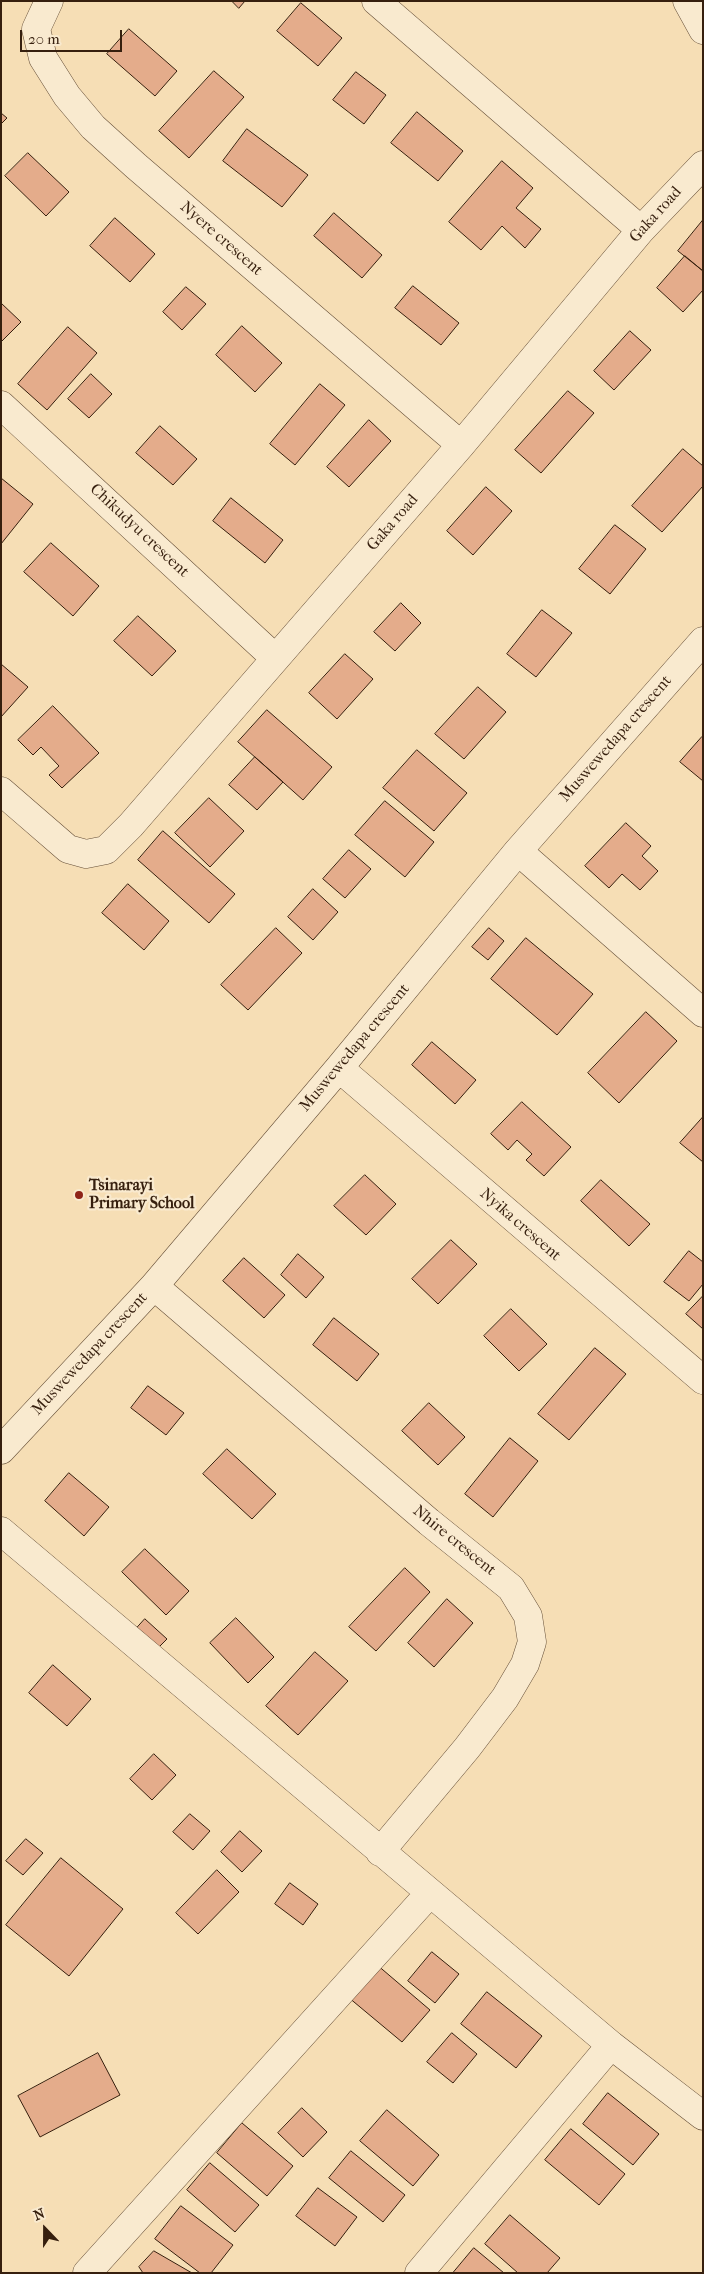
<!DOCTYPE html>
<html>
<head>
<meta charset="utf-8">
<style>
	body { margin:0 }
	#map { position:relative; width:704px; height:2274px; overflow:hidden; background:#f6deb5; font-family:"IM FELL French Canon",serif }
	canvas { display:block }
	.frame { position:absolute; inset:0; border:2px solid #361f0e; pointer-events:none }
	.north { position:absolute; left:20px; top:2204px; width:50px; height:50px; -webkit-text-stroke:4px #f9eacf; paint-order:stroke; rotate:338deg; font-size:14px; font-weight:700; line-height:20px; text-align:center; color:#361f0e }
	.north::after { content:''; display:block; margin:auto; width:18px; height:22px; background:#361f0e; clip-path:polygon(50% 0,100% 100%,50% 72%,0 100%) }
	.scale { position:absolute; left:20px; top:30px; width:102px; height:22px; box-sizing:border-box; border:2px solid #361f0e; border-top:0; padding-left:6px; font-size:15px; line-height:18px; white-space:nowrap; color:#361f0e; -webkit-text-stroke:4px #f9eacf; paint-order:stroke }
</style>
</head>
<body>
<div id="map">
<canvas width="704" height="2274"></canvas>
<div class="frame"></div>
<div class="north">N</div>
<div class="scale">20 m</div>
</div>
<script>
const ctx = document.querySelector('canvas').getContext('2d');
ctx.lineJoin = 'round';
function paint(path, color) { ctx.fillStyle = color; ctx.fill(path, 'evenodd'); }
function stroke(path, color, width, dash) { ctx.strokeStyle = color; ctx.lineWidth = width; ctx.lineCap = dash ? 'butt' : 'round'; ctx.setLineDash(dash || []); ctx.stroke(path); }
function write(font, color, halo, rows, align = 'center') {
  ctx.font = font + ' "IM FELL French Canon",serif'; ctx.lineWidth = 4.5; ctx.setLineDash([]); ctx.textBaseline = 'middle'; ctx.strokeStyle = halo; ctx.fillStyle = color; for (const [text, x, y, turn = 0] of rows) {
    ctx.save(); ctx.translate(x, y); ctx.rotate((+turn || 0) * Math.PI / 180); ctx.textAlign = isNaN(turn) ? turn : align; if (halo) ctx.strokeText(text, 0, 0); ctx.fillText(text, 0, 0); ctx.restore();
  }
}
const building = new Path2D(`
	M232 1H245L239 8Z
	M301 3 342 38 318 66 277 31Z
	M129 29 177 71 155 96 107 54Z
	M214 71 244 97 189 158 159 131Z
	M356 72 386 95 364 124 333 100Z
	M417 112 463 151 438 181 391 143Z
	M1 113 7 118 1 124Z
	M247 129 308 175 282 207 223 161Z
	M28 153 69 192 46 216 5 176Z
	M502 161 533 188 516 208 541 229 525 248 502 226 481 250 449 222Z
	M334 213 382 255 362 278 314 236Z
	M115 218 155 254 130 282 90 246Z
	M703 220V271L678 251Z
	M685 256 703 271V290L683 312 657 288Z
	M413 286 459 323 441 345 395 308Z
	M186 287 206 304 182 330 163 312Z
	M1 303 21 322 1 342Z
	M242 326 282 363 255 392 216 355Z
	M68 327 97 353 47 410 18 384Z
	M630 331 651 350 614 390 594 371Z
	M91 374 112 394 89 418 68 399Z
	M320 384 345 405 295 465 270 444Z
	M568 391 594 413 541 473 515 450Z
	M369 420 391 441 349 487 327 467Z
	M160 426 197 459 173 485 136 453Z
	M683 449 703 466V486L662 532 632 506Z
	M1 478 33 504 1 544Z
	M486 487 512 511 473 555 447 531Z
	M231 498 283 540 265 563 213 521Z
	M615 525 646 549 610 594 579 569Z
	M51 543 99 586 73 616 24 572Z
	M401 603 421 623 395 651 374 632Z
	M542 610 572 633 536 677 507 654Z
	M138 616 176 651 152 676 114 641Z
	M345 654 373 679 337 719 309 693Z
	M1 664 28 687 1 717Z
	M478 687 506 712 464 759 435 734Z
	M53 706 99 753 62 788 49 775 59 766 41 747 33 755 18 740Z
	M267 710 332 767 303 800 238 742Z
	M702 737 703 738V781L680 762Z
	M417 750 467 793 434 831 383 788Z
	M255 757 283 782 257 810 229 785Z
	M209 798 244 831 210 867 175 833Z
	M385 801 434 842 405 877 355 835Z
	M626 823 651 846 642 856 658 871 640 890 622 874 609 888 585 866Z
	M163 831 235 894 209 923 138 860Z
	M349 850 371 869 345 898 323 879Z
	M128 884 169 921 144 950 102 913Z
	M313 889 338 912 313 940 288 917Z
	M276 928 302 953 248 1010 221 985Z
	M489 928 504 941 488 960 472 947Z
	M526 938 593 994 557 1035 491 979Z
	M646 1012 677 1041 619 1103 588 1073Z
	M432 1042 476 1080 455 1104 412 1065Z
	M522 1102 571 1147 544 1176 526 1160 532 1154 517 1140 508 1150 491 1134Z
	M703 1117V1162L680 1143Z
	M365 1175 396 1204 366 1235 334 1206Z
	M601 1180 650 1224 629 1246 581 1201Z
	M451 1240 477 1264 438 1304 412 1279Z
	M689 1251 703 1262V1284L689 1301 664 1282Z
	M298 1254 324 1277 306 1298 281 1275Z
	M244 1258 285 1295 264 1318 223 1281Z
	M703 1296V1329L686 1314Z
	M511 1309 547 1344 519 1371 484 1336Z
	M334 1318 379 1354 357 1381 313 1345Z
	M595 1348 626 1374 569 1440 538 1414Z
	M148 1386 184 1413 166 1435 131 1408Z
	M429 1403 465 1437 438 1465 402 1431Z
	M510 1438 538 1461 493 1517 465 1494Z
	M227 1449 276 1494 252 1519 203 1474Z
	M69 1473 109 1507 84 1536 45 1501Z
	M145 1549 189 1591 166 1615 122 1572Z
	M405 1568 430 1592 376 1651 349 1627Z
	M447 1599 473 1623 434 1667 408 1643Z
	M236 1618 274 1657 248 1683 210 1643Z
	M145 1619 167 1639 157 1649 136 1629Z
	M315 1652 348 1681 298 1735 266 1706Z
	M53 1665 91 1699 67 1726 29 1693Z
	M154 1754 176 1775 152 1800 130 1779Z
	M190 1814 210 1831 193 1850 173 1832Z
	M240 1831 262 1851 242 1872 221 1852Z
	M26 1839 43 1853 23 1875 6 1861Z
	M61 1858 123 1909 69 1976 6 1925Z
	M217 1870 239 1892 198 1934 176 1913Z
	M290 1883 318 1904 303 1925 275 1904Z
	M432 1952 459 1974 435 2003 408 1981Z
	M376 1964 430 2010 402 2042 348 1997Z
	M487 1992 542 2036 516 2068 461 2024Z
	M452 2033 477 2054 453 2083 427 2062Z
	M98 2053 120 2095 40 2137 18 2096Z
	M608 2093 659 2134 633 2165 583 2124Z
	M302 2108 327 2132 303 2157 278 2133Z
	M387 2110 439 2155 413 2186 360 2141Z
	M242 2123 293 2166 267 2196 217 2153Z
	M571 2129 625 2174 599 2205 545 2160Z
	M351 2151 405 2195 383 2222 329 2178Z
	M210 2163 259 2205 235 2232 187 2190Z
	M318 2188 357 2217 335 2246 296 2216Z
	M181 2206 233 2245 211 2273H200L155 2239Z
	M510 2215 560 2258 547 2273H518L485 2244Z
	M474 2248 504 2273H453Z
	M154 2251 192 2273H143L139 2267Z`);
const street = new Path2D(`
	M49 1 36 29 43 58 67 96 93 127 136 166 461 445
	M376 1 641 230
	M687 1 703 30
	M1 405 275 658
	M1 791 68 849 86 854 106 850 131 825 461 445 641 230 703 165
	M518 851 703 1013
	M339 1068 703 1380
	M154 1286 429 1522 511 1588 528 1616 532 1642 525 1664 505 1698 467 1748 380 1852
	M1 1450 154 1286 339 1068 518 851 703 641
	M1 1531 611 2045 419 2273
	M611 2045 703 2116
	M87 2273 429 1894`);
const markers = [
	[79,1195,5,"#8f2418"]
];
const streetNames = [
	["Gaka road",656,215,-48],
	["Nyere crescent",221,239,41],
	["Gaka road",393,523,-49],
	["Chikudyu crescent",139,531,43],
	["Muswewedapa crescent",616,739,-49],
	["Muswewedapa crescent",355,1048,-50],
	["Nyika crescent",520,1225,41],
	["Muswewedapa crescent",90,1354,-47],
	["Nhire crescent",454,1541,39]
];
const poiNames = [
	["Tsinarayi",89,1186],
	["Primary School",89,1204]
];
paint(building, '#e4ac8b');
stroke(building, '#361f0e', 1);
stroke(street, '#664f38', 29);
stroke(street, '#f9eacf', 28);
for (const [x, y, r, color] of markers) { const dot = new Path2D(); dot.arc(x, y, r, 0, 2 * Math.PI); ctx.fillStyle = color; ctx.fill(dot); stroke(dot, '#f9eacf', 2); }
write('16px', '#361f0e', '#f9eacf', streetNames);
write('bold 16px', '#361f0e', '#f9eacf', poiNames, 'left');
</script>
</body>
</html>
